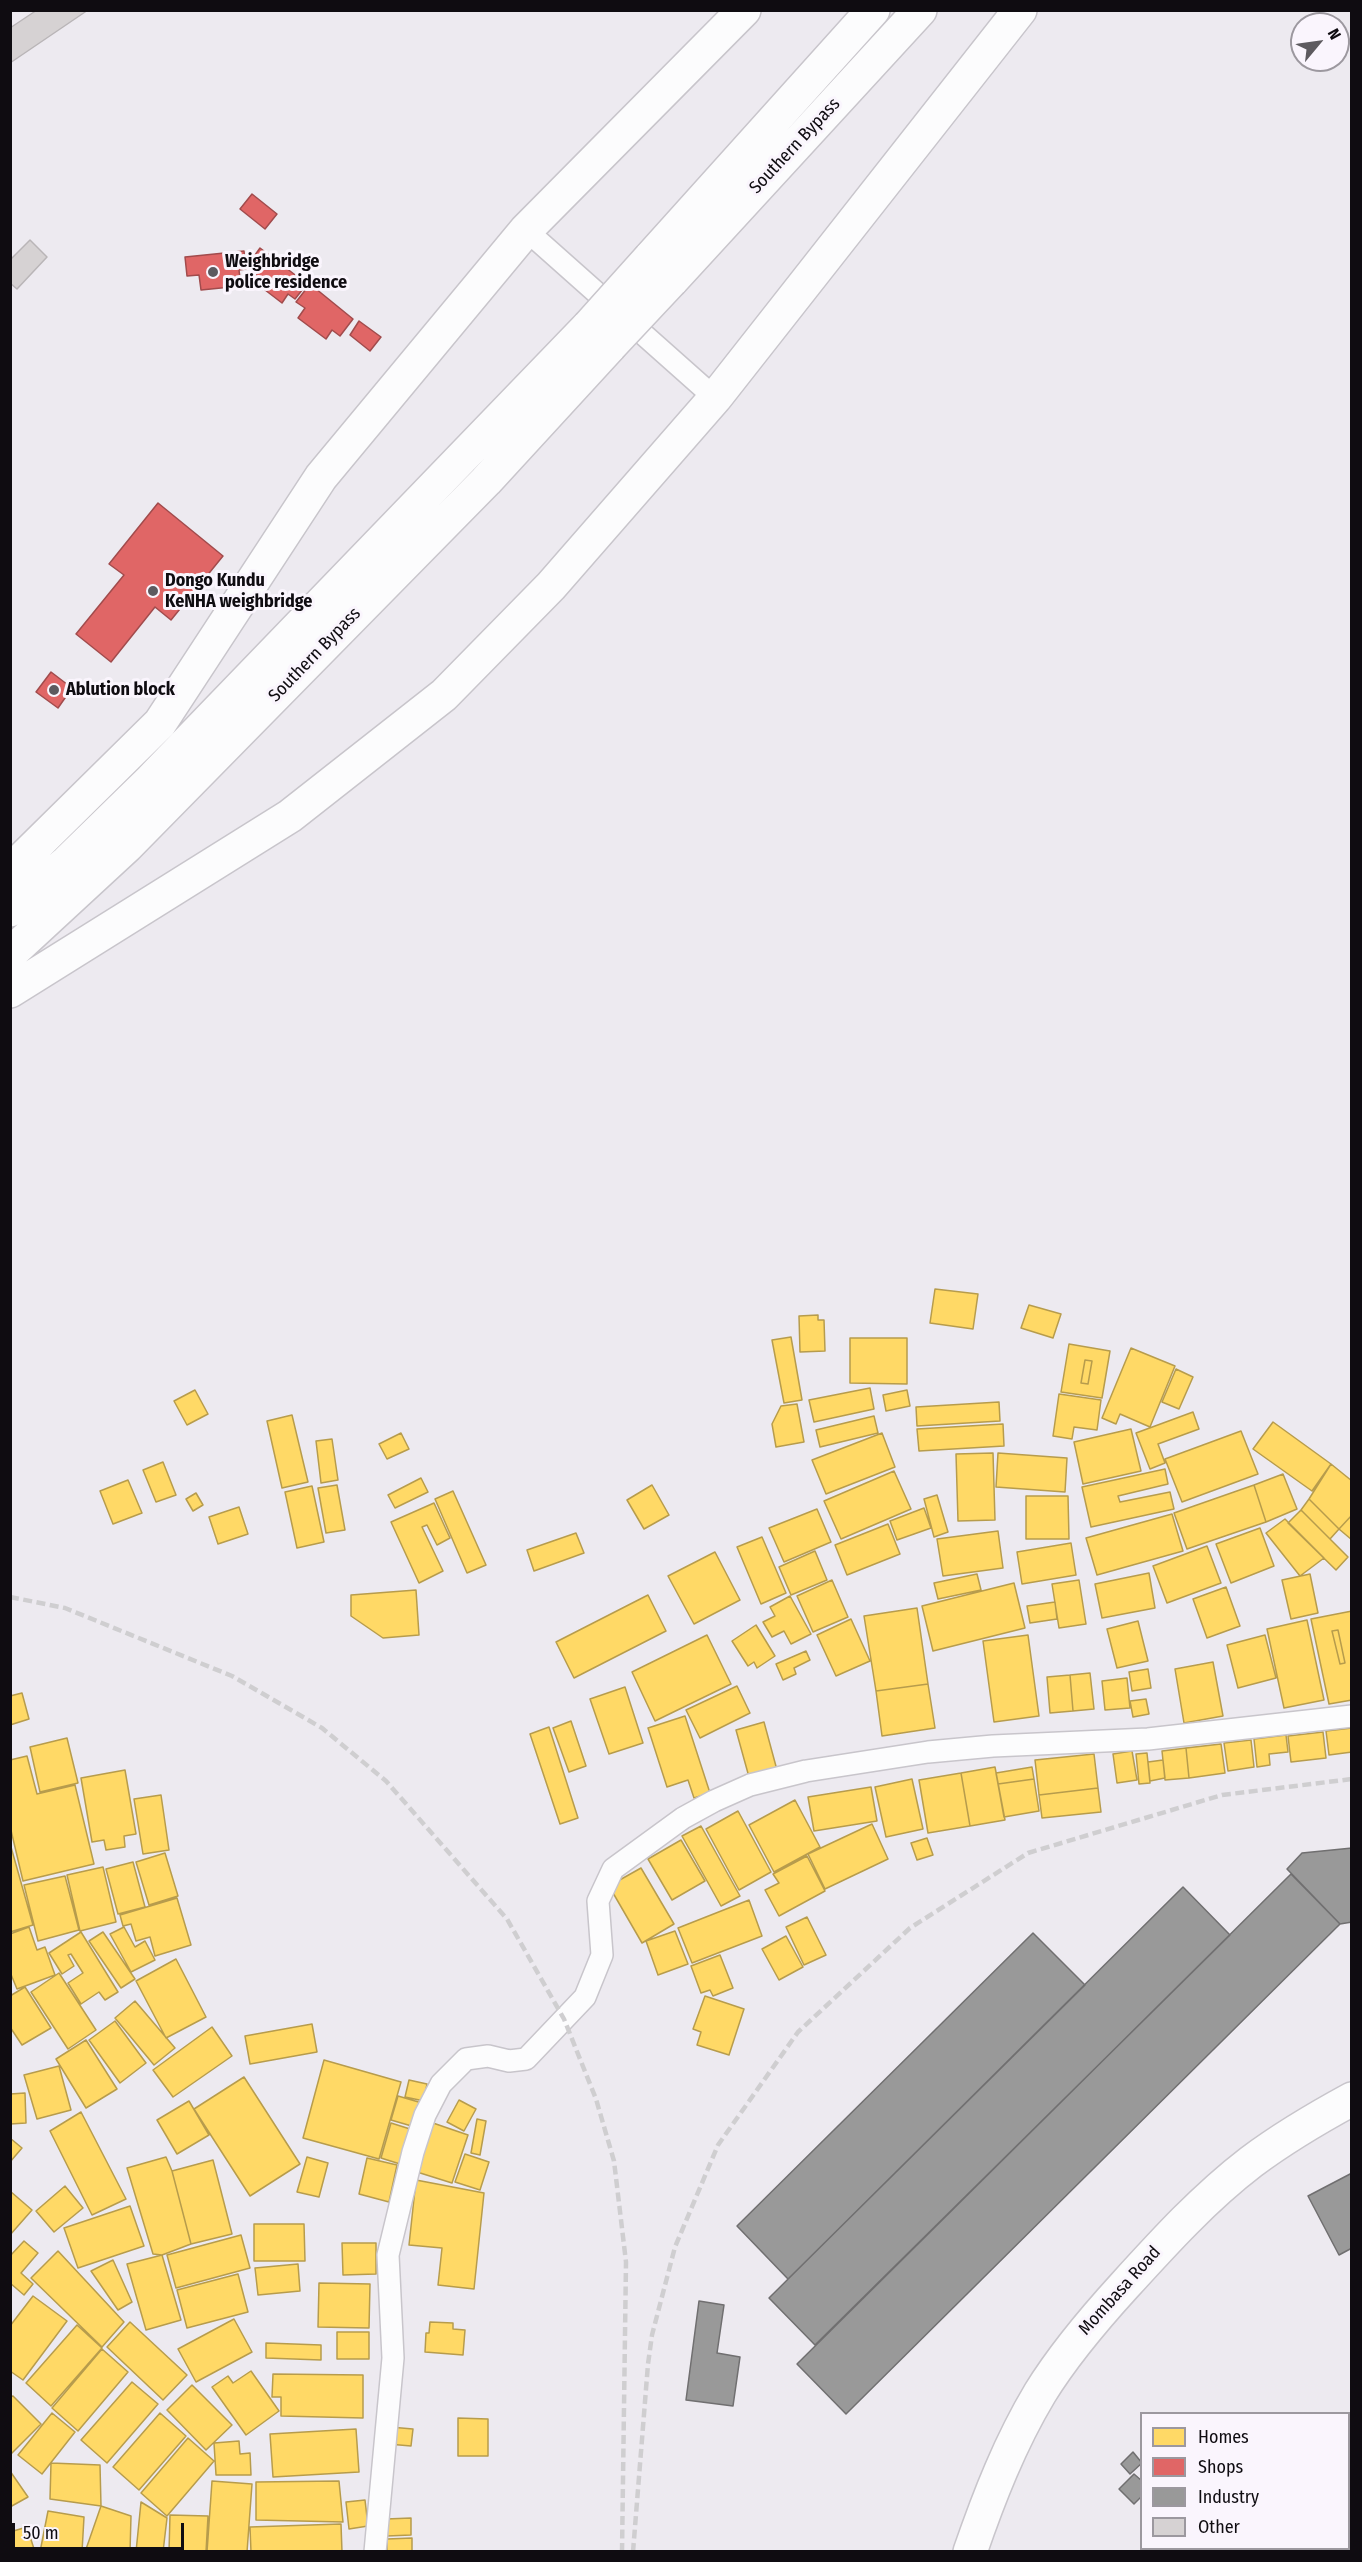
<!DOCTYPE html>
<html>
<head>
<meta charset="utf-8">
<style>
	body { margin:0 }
	#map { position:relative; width:1362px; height:2562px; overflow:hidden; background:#edeaf0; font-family:"Fira Sans Condensed",sans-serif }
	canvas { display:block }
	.frame { position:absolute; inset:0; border:12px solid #0f0c11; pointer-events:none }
	.legend { position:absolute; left:1140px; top:2412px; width:210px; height:138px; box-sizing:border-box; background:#faf5fd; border:2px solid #9c989f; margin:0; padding:8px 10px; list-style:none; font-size:18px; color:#0f0c11 }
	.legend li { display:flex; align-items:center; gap:12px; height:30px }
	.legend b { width:30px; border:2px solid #9c989f }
	.north { position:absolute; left:1290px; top:12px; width:60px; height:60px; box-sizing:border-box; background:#faf5fd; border:2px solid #9c989f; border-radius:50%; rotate:61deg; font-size:16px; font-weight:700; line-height:24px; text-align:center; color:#0f0c11 }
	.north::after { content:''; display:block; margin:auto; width:21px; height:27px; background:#5d5a5f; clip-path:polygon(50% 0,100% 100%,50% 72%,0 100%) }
	.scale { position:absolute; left:12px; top:2523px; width:172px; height:27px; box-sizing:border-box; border:3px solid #0f0c11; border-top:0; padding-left:8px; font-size:18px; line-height:21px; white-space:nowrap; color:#0f0c11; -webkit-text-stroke:4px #faf5fd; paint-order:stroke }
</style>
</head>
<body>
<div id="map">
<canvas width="1362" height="2562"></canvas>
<div class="frame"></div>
<ul class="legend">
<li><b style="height:16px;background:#ffd966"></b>Homes</li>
<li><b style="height:16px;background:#e06666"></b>Shops</li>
<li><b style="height:16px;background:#999"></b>Industry</li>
<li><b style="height:16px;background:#d6d2d3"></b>Other</li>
</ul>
<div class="north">N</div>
<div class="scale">50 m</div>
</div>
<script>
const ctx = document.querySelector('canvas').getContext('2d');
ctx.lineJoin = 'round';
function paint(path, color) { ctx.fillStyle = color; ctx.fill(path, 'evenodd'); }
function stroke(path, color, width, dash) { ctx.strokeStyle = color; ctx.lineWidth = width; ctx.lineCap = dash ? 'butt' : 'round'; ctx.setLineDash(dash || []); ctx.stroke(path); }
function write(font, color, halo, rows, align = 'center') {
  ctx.font = font + ' "Fira Sans Condensed",sans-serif'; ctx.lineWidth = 6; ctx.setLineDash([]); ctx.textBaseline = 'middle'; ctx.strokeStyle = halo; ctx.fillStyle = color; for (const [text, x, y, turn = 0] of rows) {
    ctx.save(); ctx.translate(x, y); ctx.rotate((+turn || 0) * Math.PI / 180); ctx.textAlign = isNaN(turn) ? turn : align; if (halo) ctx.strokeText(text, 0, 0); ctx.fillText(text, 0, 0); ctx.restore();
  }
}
const homes = new Path2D(`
	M935 1289 978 1294 973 1329 930 1323Z
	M1029 1305 1061 1314 1053 1338 1021 1328Z
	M818 1315V1320H824L825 1351 800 1352 799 1316Z
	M791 1337 802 1400 784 1403 772 1340Z
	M850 1338H907V1384L850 1383Z
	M1069 1344 1110 1351 1102 1398 1061 1392ZM1085 1360 1092 1361 1088 1384 1081 1383Z
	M1131 1348 1175 1366 1150 1427 1120 1414 1116 1424 1102 1418Z
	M1085 1360 1092 1361 1088 1384 1081 1383Z
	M1176 1369 1193 1377 1179 1409 1162 1402Z
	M870 1388 874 1409 814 1422 809 1400Z
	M195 1390 208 1414 187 1425 174 1401Z
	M907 1390 910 1406 886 1411 883 1395Z
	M1059 1394 1101 1400 1097 1430 1074 1427 1072 1439 1053 1436Z
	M999 1402 1000 1421 917 1426 916 1407Z
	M797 1404 804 1442 776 1447 772 1424 781 1406Z
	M1193 1412 1199 1429 1158 1444 1165 1463 1150 1469 1136 1433Z
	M292 1415 308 1482 282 1488 267 1421Z
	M874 1416 878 1433 820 1447 816 1430Z
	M1273 1422 1331 1464 1312 1491 1253 1449Z
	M1003 1424 1004 1446 919 1451 917 1429Z
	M1131 1429 1141 1471 1083 1484 1074 1442Z
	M1241 1431 1258 1474 1182 1502 1165 1459Z
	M401 1433 409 1449 387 1459 379 1444Z
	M882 1433 895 1467 826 1494 812 1460Z
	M332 1439 338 1480 321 1483 316 1441Z
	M993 1453 995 1520 958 1521 956 1454Z
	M998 1453 1067 1458 1065 1492 996 1487Z
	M163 1462 176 1495 156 1502 143 1470Z
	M1331 1464 1352 1481V1515L1339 1529 1309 1499Z
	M1165 1469 1168 1484 1118 1496 1120 1502 1170 1492 1174 1509 1091 1527 1082 1487Z
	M894 1471 911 1509 841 1539 824 1501Z
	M1283 1474 1297 1509 1266 1522 1254 1485Z
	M421 1478 428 1492 395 1508 388 1495Z
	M128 1480 142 1513 113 1524 100 1491Z
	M337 1485 345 1530 326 1533 318 1488Z
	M652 1485 669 1515 644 1529 627 1500Z
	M1254 1485 1266 1522 1187 1549 1174 1513Z
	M312 1486 324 1542 297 1548 285 1492Z
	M453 1491 486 1565 467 1573 435 1499Z
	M196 1493 203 1505 193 1511 186 1499Z
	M937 1495 948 1532 934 1537 924 1499Z
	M1026 1496H1068L1069 1539H1026Z
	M1309 1499 1339 1529 1330 1539 1301 1510Z
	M434 1503 450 1538 437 1545 427 1525 422 1527 443 1571 419 1583 391 1522Z
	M239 1507 248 1534 218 1544 209 1517Z
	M924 1508 931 1528 897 1540 890 1521Z
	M817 1509 831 1542 784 1562 769 1528Z
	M1301 1510 1348 1557 1336 1570 1288 1523Z
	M1172 1514 1183 1551 1097 1575 1086 1538Z
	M1352 1515V1540L1339 1529Z
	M1285 1519 1324 1558 1300 1576 1266 1533Z
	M888 1524 900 1554 847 1575 835 1545Z
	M1260 1528 1274 1566 1231 1583 1216 1544Z
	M998 1531 1003 1568 943 1576 937 1539Z
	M576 1533 584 1553 534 1571 527 1550Z
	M762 1537 786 1593 761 1604 737 1547Z
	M1071 1543 1076 1575 1022 1584 1017 1552Z
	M1207 1546 1221 1583 1167 1603 1153 1566Z
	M815 1551 827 1580 791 1595 779 1567Z
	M715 1552 740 1600 694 1624 668 1576Z
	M1149 1573 1155 1608 1102 1618 1095 1584Z
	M977 1574 981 1590 938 1599 934 1583Z
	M1310 1574 1318 1613 1291 1619 1282 1580Z
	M832 1580 848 1617 813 1632 797 1596Z
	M1079 1580 1086 1624 1059 1628 1052 1584Z
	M1014 1583 1025 1628 933 1651 922 1606Z
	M1226 1587 1240 1626 1207 1638 1193 1599Z
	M416 1590 419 1635 383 1638 351 1616V1595Z
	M648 1595 666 1631 574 1678 556 1642Z
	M790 1596 811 1634 791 1644 784 1631 772 1637 763 1622 775 1616 770 1607Z
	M1055 1602 1057 1619 1030 1623 1027 1606Z
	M917 1608 928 1684 876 1691 864 1616Z
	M1352 1611V1700L1329 1704 1311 1619ZM1338 1630 1345 1663 1340 1664 1332 1631Z
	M851 1619 870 1661 836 1676 817 1635Z
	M1307 1620 1324 1700 1284 1708 1267 1629Z
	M1138 1621 1148 1661 1117 1668 1107 1629Z
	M756 1625 775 1656 757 1668 754 1662 748 1666 732 1641Z
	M1338 1630 1345 1663 1340 1664 1332 1631Z
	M707 1635 731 1684 655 1721 632 1672Z
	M1028 1635 1039 1716 994 1722 983 1641Z
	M1265 1635 1276 1678 1238 1688 1227 1645Z
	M806 1651 810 1660 794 1668 796 1674 783 1680 776 1664Z
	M1213 1662 1223 1716 1184 1723 1175 1669Z
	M1148 1669 1151 1688 1132 1691 1129 1672Z
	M1090 1673 1094 1709 1073 1711 1070 1675Z
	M1070 1675 1073 1711 1050 1713 1047 1677Z
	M1127 1678 1130 1708 1105 1710 1102 1681Z
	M928 1684 935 1728 882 1736 876 1691Z
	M737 1686 750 1713 700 1738 686 1710Z
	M625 1687 643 1743 609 1754 590 1699Z
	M22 1693 29 1719 10 1725V1696Z
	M1146 1699 1149 1714 1133 1717 1130 1701Z
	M685 1716 710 1793 694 1798 688 1780 667 1787 648 1728Z
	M571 1721 586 1766 569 1772 553 1728Z
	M764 1722 777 1770 749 1777 736 1730Z
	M549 1727 578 1818 560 1824 530 1734Z
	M1352 1728V1752L1329 1755 1326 1731Z
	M1323 1732 1326 1758 1291 1762 1288 1736Z
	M1286 1735 1288 1752 1269 1754 1270 1765 1257 1767 1254 1739Z
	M67 1738 78 1783 40 1792 30 1747Z
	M1251 1740 1254 1767 1228 1771 1224 1743Z
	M1221 1744 1225 1773 1189 1778 1186 1748Z
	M1186 1748 1189 1778 1165 1780 1162 1751Z
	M1132 1751 1137 1780 1117 1783 1113 1754Z
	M1147 1753 1150 1783 1139 1784 1136 1754Z
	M1094 1754 1098 1788 1039 1795 1035 1760Z
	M27 1756 37 1794 75 1785 94 1864 23 1881 10 1826V1760Z
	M1163 1760 1165 1778 1150 1781 1148 1762Z
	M995 1767 1005 1820 970 1826 961 1773Z
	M1032 1767 1034 1779 998 1784 996 1773Z
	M125 1770 136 1834 124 1836 125 1847 106 1850 104 1840 92 1842 81 1778Z
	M961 1773 970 1826 928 1833 919 1780Z
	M912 1779 923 1829 886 1837 875 1787Z
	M1034 1779 1039 1811 1004 1817 998 1784Z
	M871 1787 877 1821 814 1831 808 1797Z
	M1098 1788 1101 1812 1042 1818 1039 1795Z
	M161 1795 169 1850 143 1854 134 1799Z
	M795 1800 820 1847 774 1872 749 1825Z
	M738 1811 771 1872 739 1890 706 1829Z
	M872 1824 888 1859 825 1889 808 1854Z
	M701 1826 740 1896 721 1906 682 1836Z
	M927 1838 933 1855 917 1860 911 1843Z
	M681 1840 705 1881 672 1900 648 1859Z
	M11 1847 33 1925 10 1932V1847Z
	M165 1853 178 1896 149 1905 136 1862Z
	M807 1856 825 1891 779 1916 765 1890 779 1883 773 1874Z
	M133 1862 145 1907 118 1914 106 1869Z
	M103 1867 116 1922 80 1931 67 1875Z
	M641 1868 674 1924 642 1943 609 1886Z
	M65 1876 79 1930 38 1941 24 1885Z
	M177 1898 191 1945 155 1956 150 1937 136 1941 131 1924 123 1926 120 1915Z
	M749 1900 762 1936 692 1963 678 1928Z
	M807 1917 826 1955 804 1965 786 1927Z
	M29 1927 37 1950 45 1947 55 1975 17 1989 10 1972V1934Z
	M124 1927 135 1947 145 1941 155 1960 131 1972 110 1934Z
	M675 1931 688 1964 658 1975 646 1941Z
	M81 1932 118 1992 105 2000 99 1992 81 2004 68 1983 83 1973 71 1954 68 1955 74 1966 62 1974 49 1953Z
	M103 1932 135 1979 121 1988 89 1941Z
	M786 1936 803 1967 779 1980 762 1949Z
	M720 1955 733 1988 713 1996 710 1990 701 1993 691 1966Z
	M176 1959 206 2017 166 2038 136 1981Z
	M59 1973 96 2030 68 2049 31 1992Z
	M25 1987 51 2028 22 2045 10 2027V1996Z
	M705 1996 744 2009 729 2055 697 2045 701 2032 693 2029Z
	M135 2001 175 2048 154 2065 115 2018Z
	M115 2021 146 2063 120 2083 89 2040Z
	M312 2024 317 2052 250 2064 245 2036Z
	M212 2027 232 2056 173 2097 153 2070Z
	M86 2040 117 2089 86 2108 56 2059Z
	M324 2060 401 2082 379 2159 303 2138Z
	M59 2066 71 2110 37 2119 24 2075Z
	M244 2077 300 2164 250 2196 194 2109Z
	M409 2080 427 2084 424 2101 405 2097Z
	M25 2093 26 2123 10 2124V2094Z
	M398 2096 422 2103 415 2127 391 2120Z
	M459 2100 476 2109 464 2131 447 2122Z
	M189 2101 209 2135 177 2154 157 2120Z
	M81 2112 126 2199 92 2215 50 2131Z
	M477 2119 486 2121 480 2155 471 2153Z
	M391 2123 410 2129 400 2164 381 2158Z
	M433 2123 468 2135 452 2183 417 2172Z
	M10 2138 22 2148 10 2162Z
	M465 2154 489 2162 480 2190 455 2182Z
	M166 2157 172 2171 191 2244 162 2255 153 2254 127 2168Z
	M307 2157 328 2163 319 2197 297 2192Z
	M367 2158 397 2165 389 2202 359 2194Z
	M213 2160 232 2234 191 2244 172 2171Z
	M416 2180 484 2193 474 2289 438 2285 442 2248 409 2245Z
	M65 2186 83 2208 54 2232 36 2211Z
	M10 2191 32 2210 10 2235Z
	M130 2206 144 2246 78 2268 64 2228Z
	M254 2224H304L305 2261H254Z
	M241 2235 250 2268 176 2288 167 2255Z
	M24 2241 38 2253 21 2273 33 2284 24 2295 10 2283V2256Z
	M342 2243H376V2274L343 2275Z
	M58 2251 124 2322 102 2347 31 2278Z
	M162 2255 181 2320 146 2330 127 2264Z
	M113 2260 132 2302 118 2310 91 2271Z
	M298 2264 300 2291 258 2295 255 2268Z
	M238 2274 248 2312 187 2328 177 2290Z
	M319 2283 370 2284 369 2328 318 2327Z
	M33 2296 67 2321 23 2380 10 2371V2326Z
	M234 2319 252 2352 196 2382 178 2349Z
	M130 2322 187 2375 163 2400 107 2347Z
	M430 2322 453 2323V2329L465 2330 463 2355 425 2352 426 2333H429Z
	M77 2325 102 2348 51 2406 26 2383Z
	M337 2332H369V2359H337Z
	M266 2343 321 2345V2360L266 2358Z
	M102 2349 128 2372 78 2431 52 2408Z
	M251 2371 279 2411 246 2435 212 2387 228 2376 233 2383Z
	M273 2374 363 2375V2418L281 2416V2397H272Z
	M132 2382 158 2404 107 2463 81 2440Z
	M192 2385 232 2425 206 2450 167 2410Z
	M13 2396 41 2424 10 2455V2397Z
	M52 2413 75 2432 42 2474 18 2455Z
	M160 2413 186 2436 139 2490 113 2467Z
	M458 2418 488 2419V2456H458Z
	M390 2427 413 2429 411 2446 388 2444Z
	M356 2429 359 2472 273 2477 270 2434Z
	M188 2438 214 2461 167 2516 141 2493Z
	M239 2441 240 2454 250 2453 251 2475H216L214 2443Z
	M51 2463 100 2465 101 2506 50 2499Z
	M10 2471 28 2497 10 2507Z
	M212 2481 252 2484 247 2552H207Z
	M339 2481 343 2522 256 2520V2482Z
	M365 2500 368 2526 349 2529 346 2502Z
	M141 2502 167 2518 163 2552H136Z
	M101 2506 131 2516 130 2552H85Z
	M48 2511 84 2517 82 2552H40Z
	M170 2515 208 2516 206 2552H169Z
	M411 2518V2535L387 2536 386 2519Z
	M341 2524 342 2552H251L250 2527Z
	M27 2527 35 2552H10V2532Z
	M412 2538V2552H387V2539Z`);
const shops = new Path2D(`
	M252 194 277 214 265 229 240 209Z
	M260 248 307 284 295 299 288 294 282 303 252 280 260 269 250 262Z
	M244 251 246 269 239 270 241 286 201 290 199 275 187 276 185 257Z
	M310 284 353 319 340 336 332 330 326 339 298 318 305 308 296 302Z
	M359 321 381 337 370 351 350 335Z
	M158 503 223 556 171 620 155 607 111 662 76 634 124 575 109 564Z
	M51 672 72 688 58 708 36 692Z`);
const industry = new Path2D(`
	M1352 1848V1922L1340 1924 1287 1869 1302 1853Z
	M1291 1874 1340 1924 846 2414 797 2364Z
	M1183 1887 1230 1935 815 2345 769 2298Z
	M1033 1933 1085 1985 788 2279 737 2226Z
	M1352 2173V2248L1339 2255 1308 2196Z
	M699 2301 724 2305 717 2353 740 2357 733 2406 686 2400Z
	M1351 2421 1352 2486 1348 2489V2424Z
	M1133 2452 1142 2463 1130 2474 1121 2464Z
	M1134 2474 1142 2481V2496L1134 2504 1119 2489Z
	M1232 2548H1272L1269 2552H1235Z`);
const building = new Path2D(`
	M37 10H88L10 63V28Z
	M30 240 47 257 17 289 10 283V260Z`);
const street = new Path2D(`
	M526 230 715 398
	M375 2552 393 2358 388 2255 413 2152 425 2115 441 2084 466 2059 488 2056 509 2061 526 2059 585 1997 602 1955 598 1901 613 1869 683 1818 714 1801 750 1785 806 1771 928 1752 993 1746 1148 1739 1352 1716`);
const highway = new Path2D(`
	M650 258 873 10
	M671 281 920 10
	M10 871 160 723 321 477 526 230 744 10
	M10 910 67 862 151 780 589 326
	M10 954 127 846 486 481 610 346
	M10 991 290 816 444 695 551 586 715 398 1020 10
	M970 2552C989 2497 1010 2443 1040 2393 1064 2354 1093 2320 1124 2286 1164 2242 1204 2198 1251 2162 1283 2138 1317 2118 1352 2099`);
const rail = new Path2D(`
	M10 1597 65 1608 232 1676 322 1728 386 1781 507 1919 564 2019 596 2099 614 2161 626 2262 622 2552
	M633 2552 648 2364 652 2335 675 2247 718 2145 798 2032 910 1928 1028 1853 1222 1795 1352 1779`);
const highwayBridge = new Path2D(`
	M589 326 650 258
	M610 346 671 281`);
const markers = [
	[213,272,6,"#5d5a5f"],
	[153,591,6,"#5d5a5f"],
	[54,690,6,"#5d5a5f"]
];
const streetNames = [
	["Southern Bypass",795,146,-47],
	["Southern Bypass",315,655,-46],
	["Mombasa Road",1120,2291,-48]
];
const poiNames = [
	["Weighbridge",225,262],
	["police residence",225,283],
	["Dongo Kundu",165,581],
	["KeNHA weighbridge",165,602],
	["Ablution block",66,690]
];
paint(homes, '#ffd966');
stroke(homes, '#b79c4c', 1.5);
paint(shops, '#e06666');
stroke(shops, '#a14b4c', 1.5);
paint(industry, '#999');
stroke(industry, '#706f70', 1.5);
paint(building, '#d6d2d3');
stroke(building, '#b9b5b7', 1.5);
stroke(street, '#c8c5cb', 24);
stroke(highway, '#c8c5cb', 36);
stroke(street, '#fcfcfd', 21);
stroke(highway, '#fcfcfd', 33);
stroke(rail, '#cfced0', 4.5, [9, 4.5]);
stroke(highwayBridge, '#c8c5cb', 36, []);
stroke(highwayBridge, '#fcfcfd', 33);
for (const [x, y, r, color] of markers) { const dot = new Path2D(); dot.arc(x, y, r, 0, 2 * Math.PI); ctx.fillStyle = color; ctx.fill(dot); stroke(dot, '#faf5fd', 2); }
write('18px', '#0f0c11', '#faf5fd', streetNames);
write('bold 18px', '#0f0c11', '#faf5fd', poiNames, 'left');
</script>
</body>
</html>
